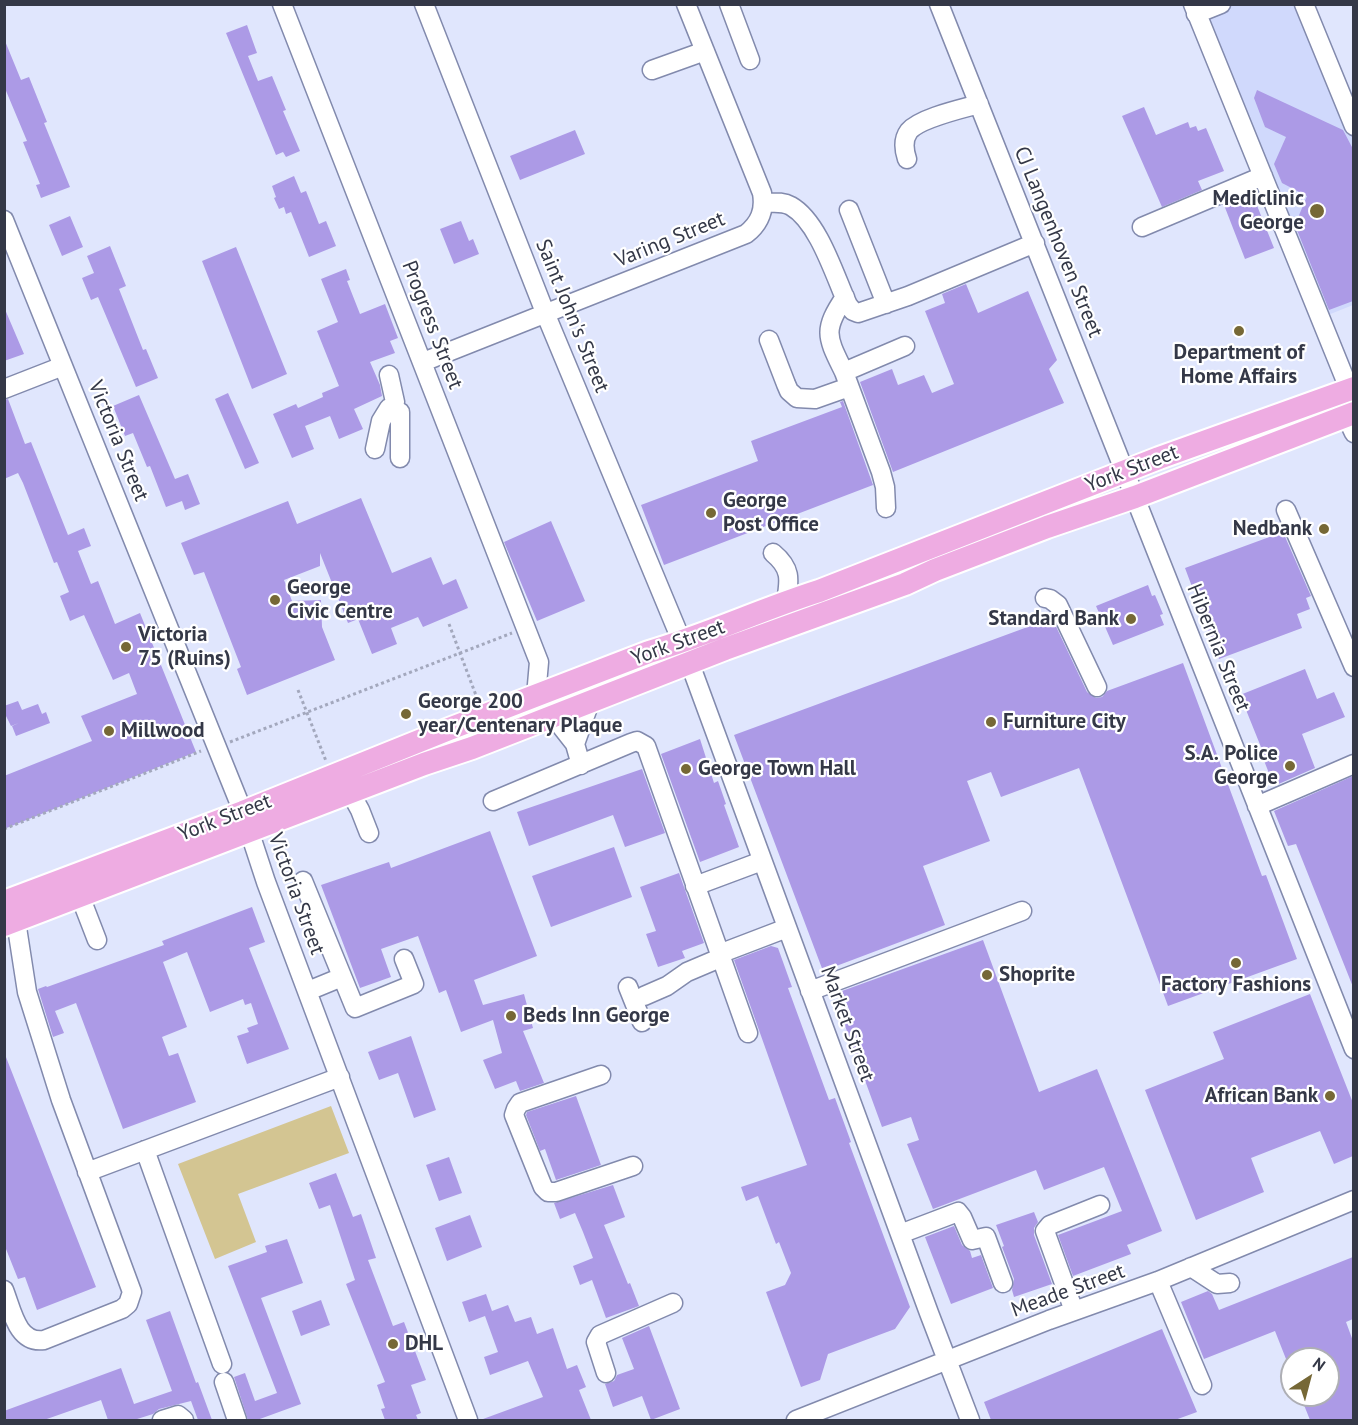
<!DOCTYPE html>
<html>
<head>
<meta charset="utf-8">
<style>
	body { margin:0 }
	#map { position:relative; width:1358px; height:1425px; overflow:hidden; background:#e0e6fd; font-family:"PT Sans",sans-serif }
	canvas { display:block }
	.frame { position:absolute; inset:0; border:6px solid #343847; pointer-events:none }
	.north { position:absolute; left:1280px; top:1347px; width:60px; height:60px; box-sizing:border-box; background:#fff; border:2px solid #aeafb5; border-radius:50%; rotate:36deg; font-size:16px; font-weight:700; line-height:24px; text-align:center; color:#343847 }
	.north::after { content:''; display:block; margin:auto; width:21px; height:27px; background:#766836; clip-path:polygon(50% 0,100% 100%,50% 72%,0 100%) }
</style>
</head>
<body>
<div id="map">
<canvas width="1358" height="1425"></canvas>
<div class="frame"></div>
<div class="north">N</div>
</div>
<script>
const ctx = document.querySelector('canvas').getContext('2d');
ctx.lineJoin = 'round';
function paint(path, color) { ctx.fillStyle = color; ctx.fill(path, 'evenodd'); }
function stroke(path, color, width, dash) { ctx.strokeStyle = color; ctx.lineWidth = width; ctx.lineCap = dash ? 'butt' : 'round'; ctx.setLineDash(dash || []); ctx.stroke(path); }
function write(font, color, halo, rows, align = 'center') {
  ctx.font = font + ' "PT Sans",sans-serif'; ctx.lineWidth = 4.5; ctx.setLineDash([]); ctx.textBaseline = 'middle'; ctx.strokeStyle = halo; ctx.fillStyle = color; for (const [text, x, y, turn = 0] of rows) {
    ctx.save(); ctx.translate(x, y); ctx.rotate((+turn || 0) * Math.PI / 180); ctx.textAlign = isNaN(turn) ? turn : align; if (halo) ctx.strokeText(text, 0, 0); ctx.fillText(text, 0, 0); ctx.restore();
  }
}
const built = new Path2D(`
	M1204 4 1309 5 1353 117V305L1323 317 1200 6Z`);
const green = new Path2D(`
	M331 1106 349 1153 238 1194 256 1242 215 1259 178 1164Z`);
const building = new Path2D(`
	M247 25 257 53 248 56 258 81 272 76 286 110 283 111 300 151 286 157 283 152 276 155 226 33Z
	M5 41 21 80 29 77 47 122 44 123 70 187 41 198 36 185 40 184 23 142 27 141 4 86Z
	M1257 90 1343 130 1353 149V301L1329 310 1295 225 1307 196 1282 183 1274 164 1286 137 1265 127 1254 98Z
	M1144 107 1156 135 1188 122 1190 128 1196 126 1198 131 1206 128 1224 171 1198 181 1202 190 1162 207 1122 116Z
	M575 130 585 154 520 180 510 156Z
	M294 176 301 193 306 191 319 224 326 221 336 246 309 257 291 212 286 214 284 207 279 209 274 198 276 197 272 186Z
	M1252 193 1274 248 1245 259 1224 205Z
	M70 216 83 247 62 256 49 225Z
	M461 221 469 241 473 239 479 254 454 264 440 229Z
	M110 246 126 286 119 289 143 350 146 349 158 378 136 387 98 297 91 300 82 278 94 273 87 256Z
	M236 247 287 374 252 389 202 261Z
	M346 269 350 280 347 281 360 314 385 304 398 338 390 341 395 353 370 362 380 385 382 396 354 409 363 429 339 439 330 416 305 426 314 449 292 458 273 414 296 404 298 408 323 397 322 393 339 386 317 331 338 322 321 279Z
	M966 284 978 313 1028 291 1057 360 1049 369 1064 403 893 472 860 382 892 369 898 385 924 375 932 393 954 384 925 311 945 303 942 294Z
	M4 307 24 354 4 361Z
	M228 393 259 463 245 469 215 399Z
	M139 395 175 479 188 474 200 504 185 510 182 501 166 507 150 466 147 467 133 433 125 436 113 406Z
	M8 399 25 444 31 442 68 535 84 528 91 546 78 551 91 584 98 581 115 624 140 613 196 752 4 829V776L92 741 81 716 137 694 129 673 113 680 84 615 70 621 60 596 69 592 57 562 54 563 23 483 18 473 4 479V400Z
	M843 401 873 485 664 565 641 505 758 461 751 441 842 407 840 402Z
	M361 498 392 573 431 557 443 585 456 579 468 608 423 627 418 617 391 628 397 644 372 654 358 619 348 623 320 553V566L284 580 292 601 321 600 322 627 335 660 247 695 237 669 241 667 204 572 194 575 181 543 288 501 297 524Z
	M551 521 585 601 537 621 504 542Z
	M1283 532 1311 596 1306 598 1310 609 1297 614 1302 628 1219 659 1185 568Z
	M1148 585 1152 596 1155 595 1163 614 1160 615 1164 625 1113 645 1096 606Z
	M1052 618 1087 692 1096 698 1102 697 1107 691 1183 663 1262 876 1266 875 1297 959 1168 1006 1079 768 1001 797 991 772 967 781 990 841 923 866 945 925 823 971 734 735Z
	M1305 669 1317 699 1334 692 1345 717 1302 734 1315 768 1274 786 1263 758 1265 757 1240 695Z
	M18 701 22 710 38 704 42 714 46 712 50 723 16 736 12 726 19 723 11 726 4 712V706Z
	M700 739 714 783 718 781 726 804 724 805 739 847 700 862 661 754Z
	M642 769 665 833 625 847 613 815 529 846 517 812Z
	M1353 776V987L1296 844 1288 846 1274 811Z
	M490 831 537 956 474 980 483 1005 524 994 533 1028 523 1031 544 1083 520 1091 516 1081 495 1089 483 1060 502 1053 493 1020 461 1032 446 990 439 993 418 936 381 949 391 977 360 988 321 885 389 862 391 868Z
	M614 847 632 897 551 927 532 876Z
	M679 873 704 943 682 951 685 958 658 967 646 934 656 931 640 887Z
	M252 907 265 942 249 948 289 1049 247 1064 237 1036 249 1032 247 1028 258 1024 251 1003 245 1005 243 999 210 1012 187 952 163 962 187 1027 162 1037 169 1056 178 1053 196 1102 123 1129 76 1003 55 1011 64 1033 53 1037 38 989 46 986 47 987 164 945 162 941Z
	M983 940 1039 1092 1097 1069 1162 1231 1127 1245 1131 1254 1073 1276 1058 1235 1122 1211 1104 1167 1044 1190 1036 1170 933 1209 907 1144 919 1140 911 1117 882 1127 844 1023 853 1020 842 991Z
	M771 946 778 948 792 987 788 988 829 1100 835 1098 851 1142 849 1143 910 1307 895 1329 828 1354 820 1380 801 1387 766 1292 785 1285 791 1273 779 1242 776 1244 758 1196 746 1201 741 1187 807 1165 734 960Z
	M1310 994 1353 1103V1156L1334 1164 1320 1131 1251 1158 1264 1192 1196 1220 1145 1090 1224 1059 1213 1032Z
	M411 1036 436 1110 414 1118 398 1073 379 1080 368 1052Z
	M4 1052 96 1287 37 1310 25 1277 18 1279 4 1244Z
	M576 1096 601 1165 556 1180 545 1149 540 1151 526 1115 527 1112Z
	M449 1157 462 1193 439 1201 426 1165Z
	M336 1173 353 1217 361 1214 376 1258 368 1260 393 1326 404 1322 426 1380 411 1385 421 1413 416 1415 418 1420H385L381 1409 385 1408 377 1385 385 1382 346 1284 355 1280 330 1205 319 1209 309 1183Z
	M613 1185 625 1217 604 1225 628 1284 630 1283 639 1306 606 1318 592 1280 580 1285 573 1266 593 1258 583 1232 575 1213 560 1219 554 1203Z
	M1034 1212 1038 1222 1034 1228V1235L1052 1284 1014 1297 1012 1290 1014 1279 1002 1247 1004 1246 996 1225Z
	M470 1215 482 1247 447 1261 435 1228Z
	M954 1226 962 1245 970 1251 972 1258 981 1255 993 1288 951 1304 925 1237Z
	M287 1239 303 1283 261 1298 301 1404 257 1420H248L234 1377 245 1373 255 1401 277 1393 228 1266 267 1252 265 1246Z
	M1353 1257V1319L1346 1322 1353 1341V1420H1310L1300 1395H1328V1359H1286L1275 1331 1204 1359 1181 1302 1208 1291 1212 1294 1219 1310Z
	M486 1294 492 1311 508 1305 515 1322 531 1317 537 1334 553 1328 567 1369 577 1365 586 1387 579 1390 591 1420H483V1419L543 1397 528 1361 490 1375 484 1357 498 1352 485 1316 469 1322 462 1302Z
	M321 1300 330 1325 301 1336 292 1311Z
	M170 1311 196 1383 198 1382 212 1420H198L191 1401 159 1409 153 1414 134 1420H108L101 1400 44 1420H4V1411L121 1368 134 1404 172 1391 146 1320Z
	M649 1326 680 1409 651 1420 642 1396 613 1407 605 1384 614 1381 617 1375 634 1369 622 1338Z
	M1162 1329 1197 1412 1175 1420H991L984 1402Z`);
const path = new Path2D(`
	M449 624 477 698
	M298 690 326 761
	M230 742 512 633
	M4 829 201 751`);
const minor = new Path2D(`
	M282 4 539 662 536 696
	M424 4 546 315 682 642 929 1313 970 1420
	M729 4 750 60
	M939 4 1354 1049
	M1193 4 1354 401
	M1304 4 1354 126
	M1196 14 1221 4
	M652 70 705 51
	M907 159C904 150 903 139 909 131 920 118 961 109 979 104
	M764 203C773 203 782 201 791 206 819 222 835 277 848 305L853 311 858 313 908 296 1035 243
	M849 210 886 304
	M4 220 243 812 266 882 468 1420
	M1142 227 1263 176
	M769 340 786 384 789 391 797 398 815 399 849 387
	M423 362 746 234C760 223 765 210 762 193L686 4
	M844 372C827 337 822 331 845 297
	M389 375 395 402
	M4 389 63 366
	M1346 416 1354 433
	M375 449 381 421 389 408
	M400 458V412
	M886 508 885 487 881 472 844 372 905 346
	M1286 510 1354 667
	M773 553C791 568 790 579 786 601
	M1045 598 1050 599 1058 605 1097 687
	M553 716 575 744 581 765
	M575 744 590 702
	M350 792 360 810 369 833
	M493 801 631 743 637 741 646 746 748 1033
	M1257 806 1354 764
	M303 881 355 1008 414 984 404 959
	M695 886 762 861
	M80 896 97 940
	M719 954 787 928
	M628 987 642 1022
	M308 991 342 977
	M810 991 1022 911
	M644 996 667 986 687 972 720 958
	M601 1075 520 1103 516 1109 514 1115 543 1187 548 1192H556L633 1166
	M145 1150 222 1364
	M87 1172 340 1077
	M900 1234 958 1212 962 1217 972 1240 986 1237 1003 1283
	M1191 1267 1217 1284 1230 1283
	M1158 1281 1202 1385
	M4 1290C12 1310 17 1344 44 1340L122 1309 128 1304 132 1292 61 1100 27 992 16 921
	M1074 1311 1045 1231 1050 1225 1100 1205
	M606 1373 596 1342 600 1335 673 1303
	M224 1382 237 1420
	M162 1420 178 1415 184 1420
	M796 1420 1049 1320 1158 1281 1354 1200`);
const major = new Path2D(`
	M4 902 243 812 449 729 649 652C707 635 762 609 819 591L1159 458 1354 388
	M4 925 424 764 472 748 725 649 905 584 935 570 1047 527 1135 497 1354 413`);
const markers = [
	[1317,211,8,"#766836"],
	[1239,331,6,"#766836"],
	[711,513,6,"#766836"],
	[1324,529,6,"#766836"],
	[275,600,6,"#766836"],
	[1131,619,6,"#766836"],
	[126,647,6,"#766836"],
	[406,714,6,"#766836"],
	[991,722,6,"#766836"],
	[109,731,6,"#766836"],
	[1290,766,6,"#766836"],
	[686,769,6,"#766836"],
	[1236,963,6,"#766836"],
	[987,975,6,"#766836"],
	[511,1016,6,"#766836"],
	[1330,1096,6,"#766836"],
	[393,1344,6,"#766836"]
];
const poiNames = [
	["Mediclinic",1304,199,"right"],
	["George",1304,223,"right"],
	["Department of",1239,353,"center"],
	["Home Affairs",1239,377,"center"],
	["George",723,501],
	["Post Office",723,525],
	["Nedbank",1312,529,"right"],
	["George",287,588],
	["Civic Centre",287,612],
	["Standard Bank",1119,619,"right"],
	["Victoria",138,635],
	["75 (Ruins)",138,659],
	["George 200",418,702],
	["year/Centenary Plaque",418,726],
	["Furniture City",1003,722],
	["Millwood",121,731],
	["S.A. Police",1278,754,"right"],
	["George",1278,778,"right"],
	["George Town Hall",698,769],
	["Shoprite",999,975],
	["Factory Fashions",1236,985,"center"],
	["Beds Inn George",523,1016],
	["African Bank",1318,1096,"right"],
	["DHL",405,1344]
];
const streetNames = [
	["Varing Street",670,240,-22],
	["CJ Langenhoven Street",1058,242,68],
	["Saint John's Street",572,316,68],
	["Progress Street",432,325,69],
	["Victoria Street",118,441,68],
	["York Street",1132,469,-21],
	["York Street",678,643,-20],
	["Hibernia Street",1218,648,68],
	["York Street",225,818,-21],
	["Victoria Street",296,894,70],
	["Market Street",847,1024,70],
	["Meade Street",1068,1291,-20]
];
paint(built, '#d0d9fc');
paint(green, '#d3c592');
paint(building, '#ac9ae6');
stroke(minor, '#828aad', 21);
stroke(major, '#fff', 26);
stroke(path, '#a3a8bd', 3, [3, 3]);
stroke(minor, '#fff', 18);
stroke(major, '#eeace2', 22);
for (const [x, y, r, color] of markers) { const dot = new Path2D(); dot.arc(x, y, r, 0, 2 * Math.PI); ctx.fillStyle = color; ctx.fill(dot); stroke(dot, '#fff', 2); }
write('bold 21px', '#343847', '#fff', poiNames, 'left');
write('21px', '#343847', '#fff', streetNames);
</script>
</body>
</html>
